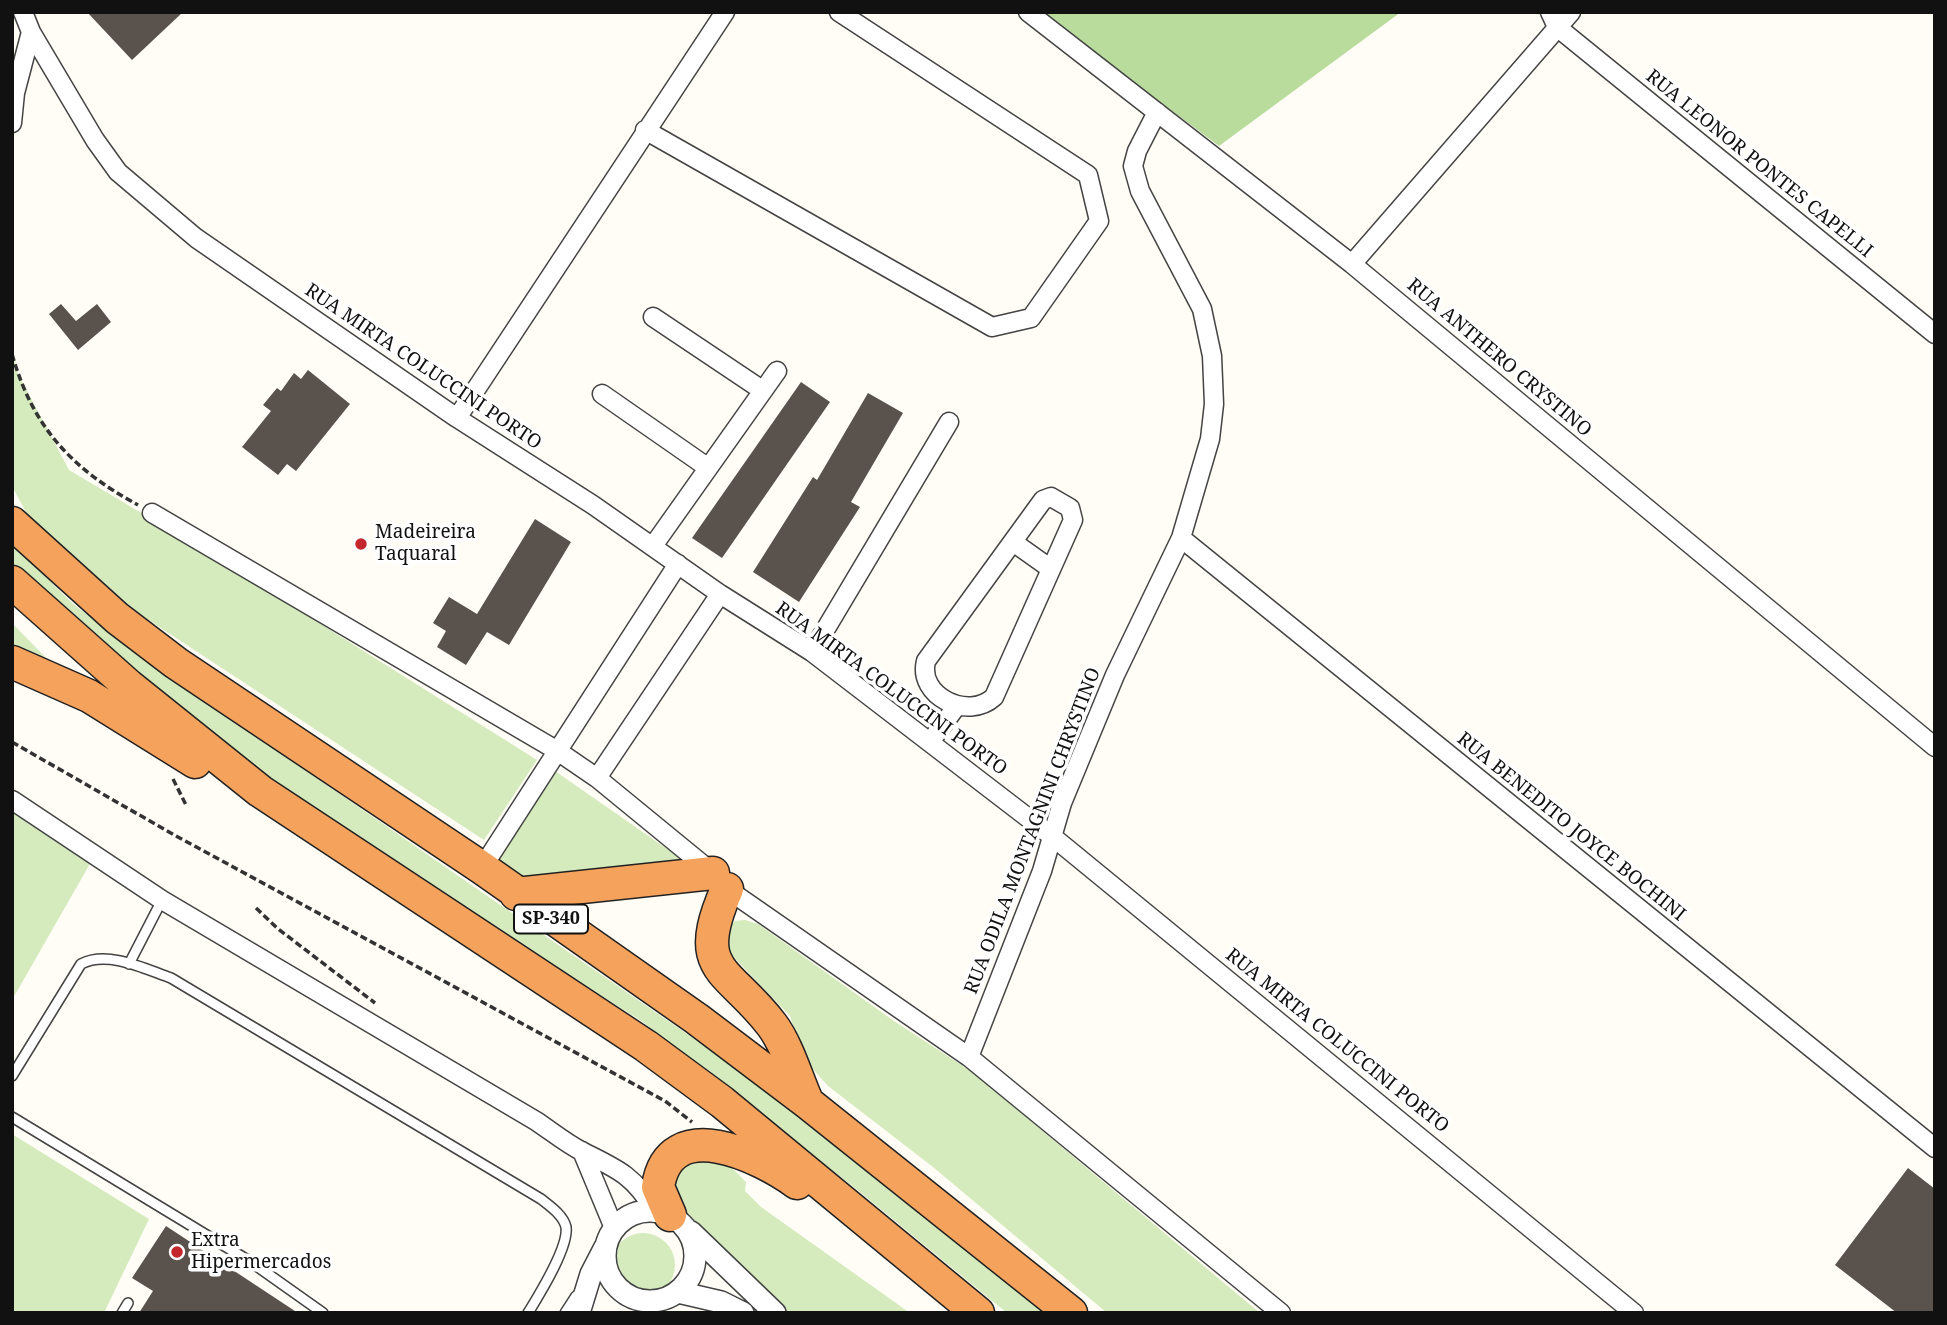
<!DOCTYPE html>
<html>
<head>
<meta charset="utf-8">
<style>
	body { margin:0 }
	#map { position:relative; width:1947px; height:1325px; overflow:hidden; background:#fffdf5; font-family:"Noto Serif",serif }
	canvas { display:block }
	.frame { position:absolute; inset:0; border:14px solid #111; pointer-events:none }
</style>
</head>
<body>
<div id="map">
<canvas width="1947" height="1325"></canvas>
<div class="frame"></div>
</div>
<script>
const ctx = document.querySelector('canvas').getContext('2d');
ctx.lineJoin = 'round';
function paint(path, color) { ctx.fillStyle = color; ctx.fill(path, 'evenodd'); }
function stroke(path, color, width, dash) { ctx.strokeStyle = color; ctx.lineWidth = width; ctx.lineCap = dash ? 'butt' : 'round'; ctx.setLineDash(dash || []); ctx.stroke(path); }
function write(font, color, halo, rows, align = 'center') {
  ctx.font = font + ' "Noto Serif",serif'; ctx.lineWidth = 7; ctx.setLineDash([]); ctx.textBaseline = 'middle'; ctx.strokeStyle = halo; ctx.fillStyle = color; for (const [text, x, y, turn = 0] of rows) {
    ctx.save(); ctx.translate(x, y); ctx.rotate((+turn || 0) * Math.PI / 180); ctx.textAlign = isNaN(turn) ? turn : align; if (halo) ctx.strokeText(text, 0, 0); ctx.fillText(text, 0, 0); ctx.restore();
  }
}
const green = new Path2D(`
	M12 349 18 374 69 470 187 540 537 760 484 840 138 613 27 514 12 486Z
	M12 543 71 602 130 649 758 1083 1046 1313H1007L855 1188 643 1022 282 793 12 569Z
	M12 623 56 668 12 654Z
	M555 771 683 860 527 883 492 865Z
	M12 804 95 855 12 1000Z
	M745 920 758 924 894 1021 972 1072 1260 1313H1107L933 1167 828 1086 804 1059 790 1016 727 950 729 927 735 921Z
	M12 1134 149 1219 104 1313H12Z
	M719 1155 746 1182 745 1191 761 1207 910 1313H789L669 1205 677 1162Z
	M611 1265a32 32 0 1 1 64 0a32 32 0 1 1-64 0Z`);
const forest = new Path2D(`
	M1040 12H1401L1219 146Z`);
const building = new Path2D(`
	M87 12H183L132 60Z
	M61 304 76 321 97 304 111 322 78 350 49 314Z
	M308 370 350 404 296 471 287 464 278 475 242 447 271 411 263 405 277 388 281 391 294 373 301 379Z
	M801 382 830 402 722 558 692 538Z
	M868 393 903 413 851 502 860 507 799 602 753 572 813 477 817 480Z
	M535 519 571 542 509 645 487 632 466 665 437 647 446 631 433 623 449 597 477 614Z
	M1908 1168 1935 1189V1313H1897L1835 1265Z
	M166 1226 298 1313H139L153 1291 132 1278Z`);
const path = new Path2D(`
	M12 354C33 428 72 469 138 505
	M12 742 176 836 665 1101 692 1122
	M173 779 186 805
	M256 908 277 928 375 1003`);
const service = new Path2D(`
	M129 964 162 900
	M12 1076 81 964C108 950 145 969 171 978L541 1199C550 1206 563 1215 566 1227 569 1247 539 1295 528 1313
	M12 1117 251 1262 323 1313
	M122 1313 128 1303
	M565 1313 576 1296`);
const minor = new Path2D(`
	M23 12 31 32 95 140 118 172 196 238 457 418 593 505 720 594 812 652 1053 837 1634 1313
	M1028 12 1352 264 1935 747
	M1550 12 1557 27 1935 334
	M12 123 15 93 31 32
	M645 130 992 327 1031 318 1099 221 1088 175 839 12
	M1352 264 1571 12
	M653 317 762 390
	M602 394 707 467
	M457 418 725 12
	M1051 497 1070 508 1073 520 994 697C968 721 917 696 926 661L1043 500Z
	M152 513 556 750 597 778 713 873 727 889 969 1057 1281 1313
	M1181 538 1935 1148
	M1013 542 1051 569
	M653 546 777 371
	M812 652 949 422
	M930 742 956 707
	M597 778 720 594
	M12 800 162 900 536 1121C551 1131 567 1144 583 1152 618 1169 634 1176 655 1211
	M482 868 678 564
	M969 1057 1042 871 1062 803 1115 675 1181 538 1210 439 1214 404 1212 356 1202 309 1140 191 1133 166 1137 151 1157 112
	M582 1151 614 1228`);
const tertiary = new Path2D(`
	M605 1256a45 45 0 1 1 90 0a45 45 0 1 1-90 0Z
	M691 1232 775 1313
	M678 1292 721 1302 743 1313
	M579 1313 591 1274 605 1247`);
const motorway = new Path2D(`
	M12 523 117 618 176 663 482 868 697 1019 808 1103 1071 1313
	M12 582 129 686 260 791 646 1046 722 1102 978 1313
	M12 662 89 696 195 762
	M727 889C690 973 728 967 772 1025 787 1045 796 1076 806 1099
	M516 894 713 873
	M670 1215 658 1187C669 1112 760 1156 797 1183`);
const markers = [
	[361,544,7,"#c4262e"],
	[177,1252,7,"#c4262e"]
];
const shields = [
	[551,919,74]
];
const shieldNames = [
	["SP-340",551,919]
];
const streetNames = [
	["RUA LEONOR PONTES CAPELLI",1759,164,39],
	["RUA ANTHERO CRYSTINO",1499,358,40],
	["RUA MIRTA COLUCCINI PORTO",423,367,34],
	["RUA MIRTA COLUCCINI PORTO",891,689,36],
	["RUA BENEDITO JOYCE BOCHINI",1571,827,39],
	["RUA ODILA MONTAGNINI CHRYSTINO",1033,831,-69],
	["RUA MIRTA COLUCCINI PORTO",1337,1041,39]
];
const poiNames = [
	["Madeireira",375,533],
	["Taquaral",375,555],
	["Extra",191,1241],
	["Hipermercados",191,1263]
];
paint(green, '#d5ebbd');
paint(forest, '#b9dc9c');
paint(building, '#5a524d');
stroke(service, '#444', 12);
stroke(minor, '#444', 21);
stroke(tertiary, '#444', 24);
stroke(motorway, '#222', 35);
stroke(path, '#333', 3.5, [7, 3.5]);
stroke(service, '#fff', 9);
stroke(minor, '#fff', 18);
stroke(tertiary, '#fff', 21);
stroke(motorway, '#f5a25d', 32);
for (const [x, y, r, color] of markers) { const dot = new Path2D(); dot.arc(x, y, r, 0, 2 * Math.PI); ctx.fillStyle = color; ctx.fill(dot); stroke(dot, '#fff', 2.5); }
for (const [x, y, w] of shields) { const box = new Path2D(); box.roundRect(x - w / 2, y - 14.5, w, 29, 5); ctx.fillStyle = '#fff'; ctx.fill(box); stroke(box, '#111', 2); }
write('bold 18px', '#111', null, shieldNames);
write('19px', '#111', '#fff', streetNames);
write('19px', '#111', '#fff', poiNames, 'left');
</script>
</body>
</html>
